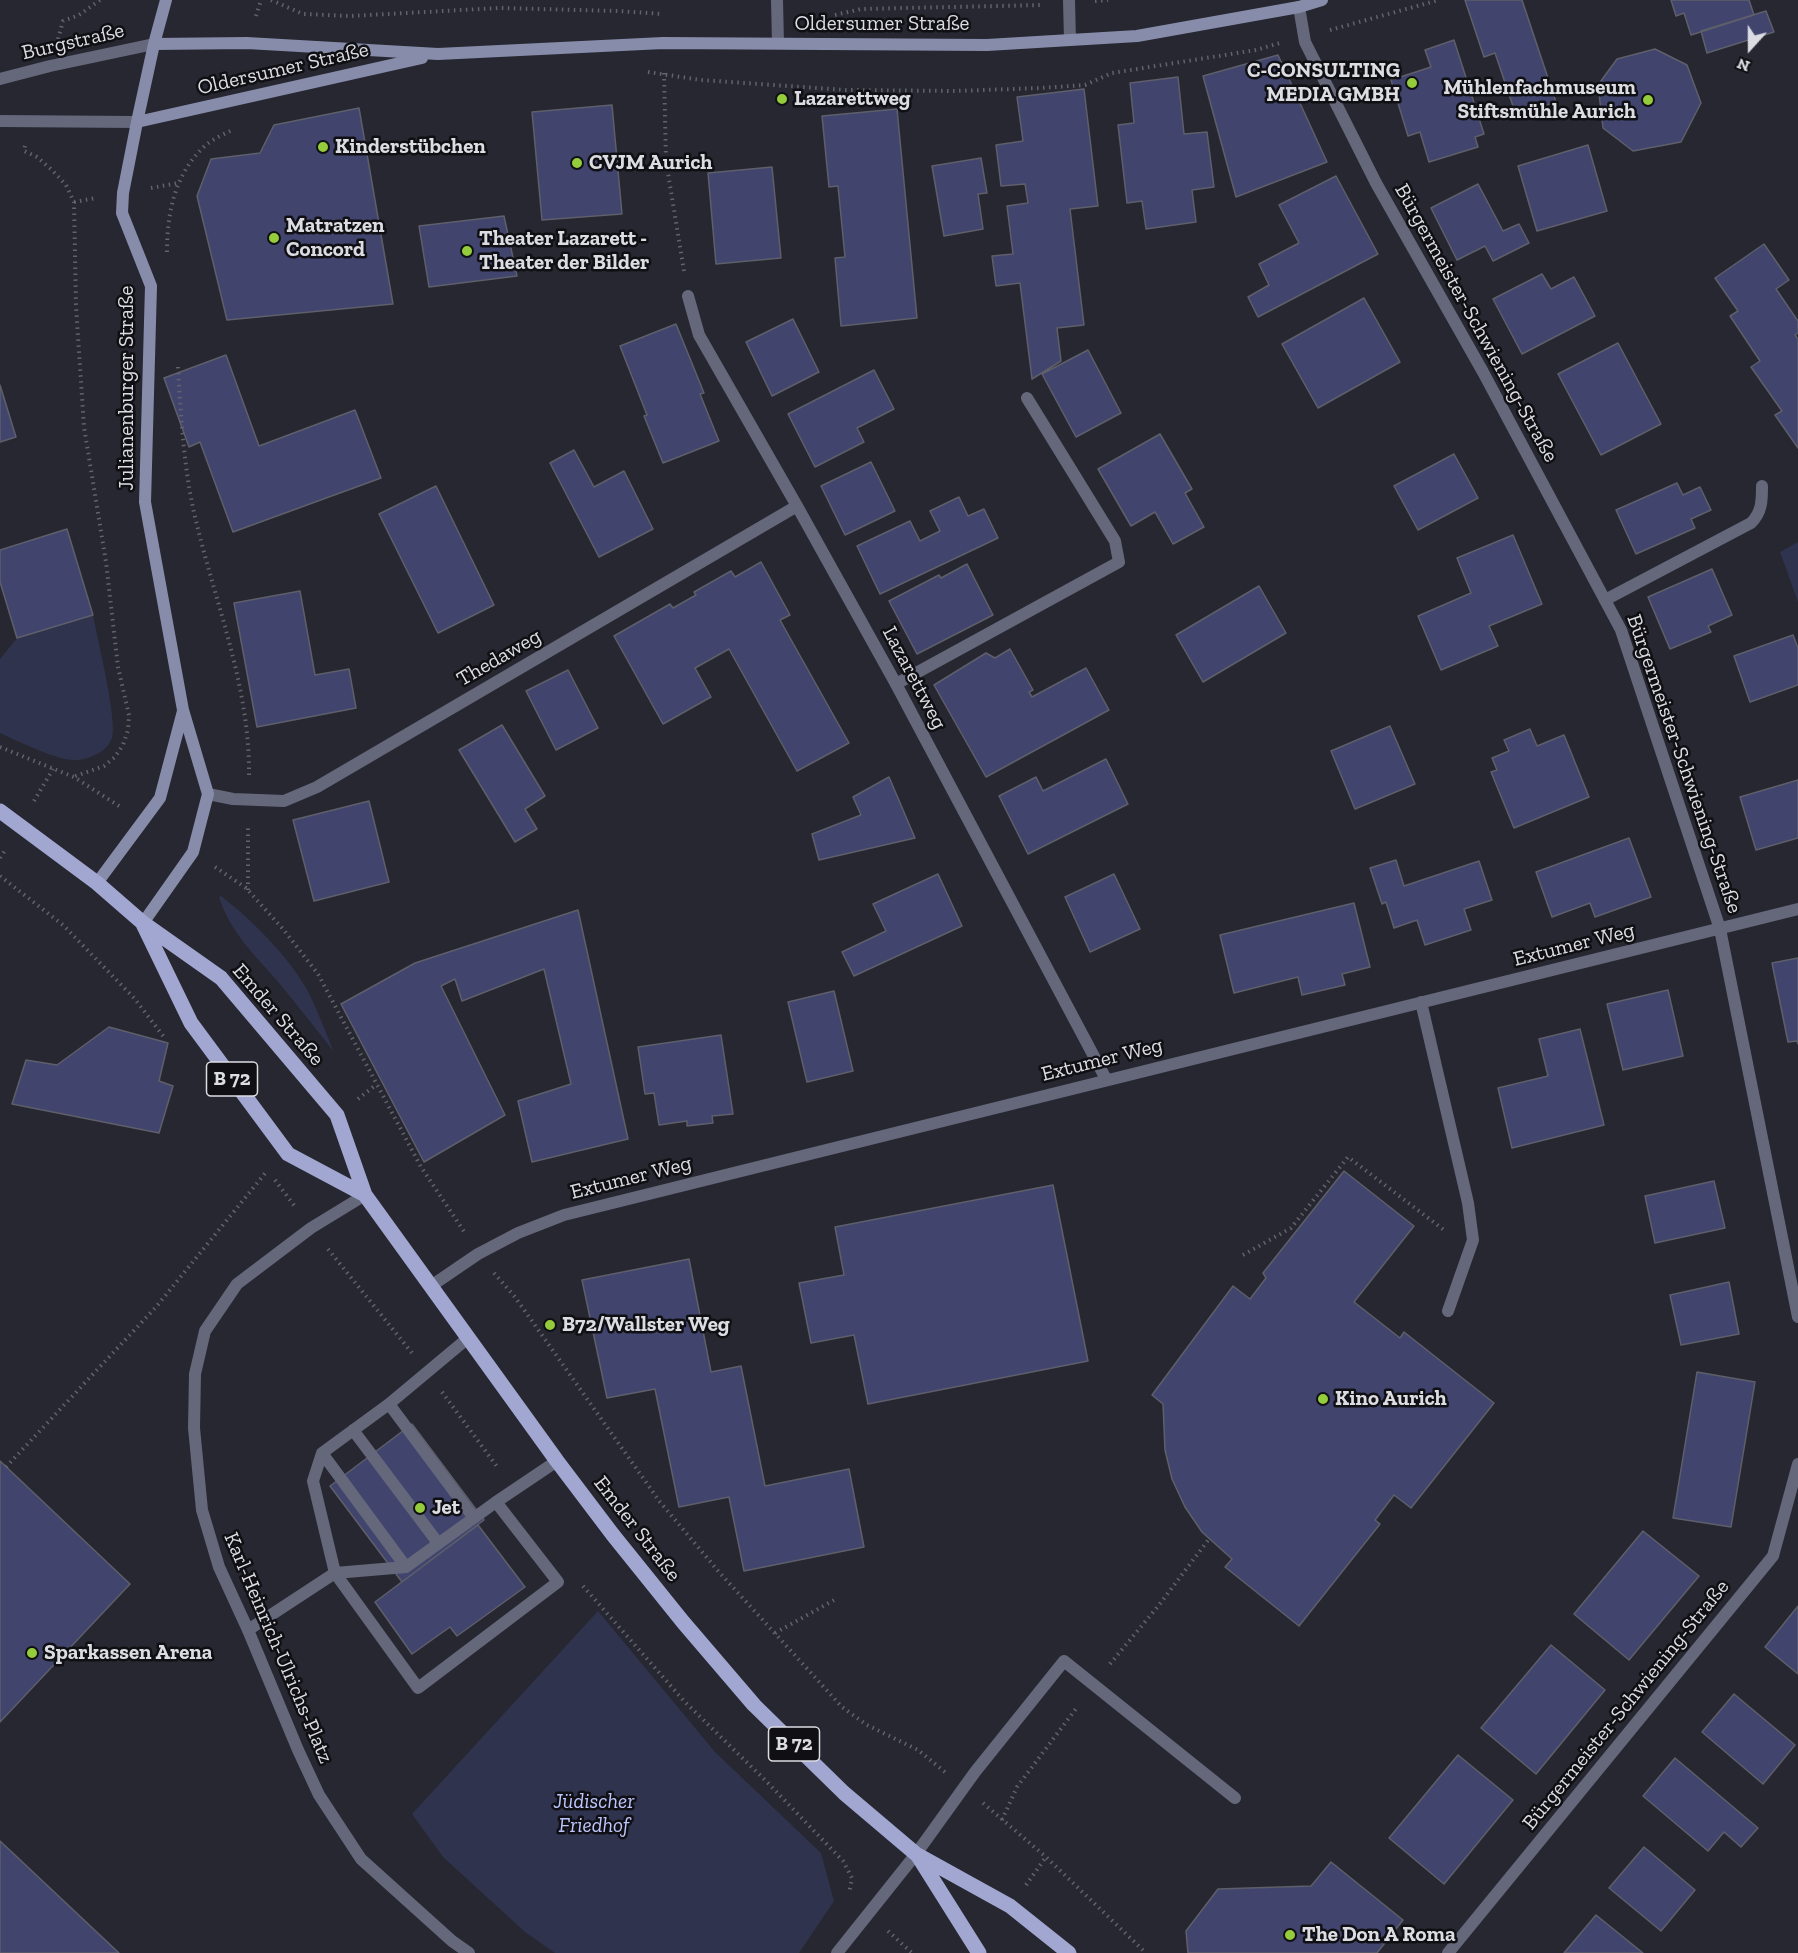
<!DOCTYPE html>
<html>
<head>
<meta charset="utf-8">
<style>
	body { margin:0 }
	#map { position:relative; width:1798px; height:1953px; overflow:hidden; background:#262730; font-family:"Zilla Slab",serif }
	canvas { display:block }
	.north { position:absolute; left:1720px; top:18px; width:60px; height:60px; -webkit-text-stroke:4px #101014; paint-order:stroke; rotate:201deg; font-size:16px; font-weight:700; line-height:24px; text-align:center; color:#dcdde3 }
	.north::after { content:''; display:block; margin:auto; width:21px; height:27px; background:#dcdde3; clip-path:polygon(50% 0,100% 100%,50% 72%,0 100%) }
</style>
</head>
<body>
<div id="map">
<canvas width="1798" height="1953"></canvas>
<div class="north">N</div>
</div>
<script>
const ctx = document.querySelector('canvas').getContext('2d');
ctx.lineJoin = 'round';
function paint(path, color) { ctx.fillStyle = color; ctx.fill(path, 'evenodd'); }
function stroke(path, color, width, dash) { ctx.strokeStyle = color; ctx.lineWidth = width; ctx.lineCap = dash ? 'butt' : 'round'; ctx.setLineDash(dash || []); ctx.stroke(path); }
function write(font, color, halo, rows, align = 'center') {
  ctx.font = font + ' "Zilla Slab",serif'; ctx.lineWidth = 5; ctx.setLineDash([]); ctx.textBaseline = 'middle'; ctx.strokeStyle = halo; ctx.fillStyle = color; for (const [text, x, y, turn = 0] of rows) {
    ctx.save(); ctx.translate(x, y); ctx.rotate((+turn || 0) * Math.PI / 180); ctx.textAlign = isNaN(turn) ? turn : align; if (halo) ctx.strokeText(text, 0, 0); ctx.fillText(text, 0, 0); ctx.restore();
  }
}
const green = new Path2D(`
	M1798 542V602L1780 552Z
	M93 615C97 637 118 722 112 738 106 755 81 763 65 759 47 755 17 741 0 733V659L17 638Z
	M221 896C252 920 287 955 306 988 317 1008 325 1031 334 1052 316 1029 298 1006 279 983 255 955 231 934 219 897Z
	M598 1611 715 1752 821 1853 834 1901 799 1953H555L525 1932 443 1857 412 1814Z`);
const building = new Path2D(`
	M1465 0H1522L1556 102 1516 115 1495 53 1484 57Z
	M1671 0H1749L1754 15 1691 35 1684 13 1676 16Z
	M1766 11 1774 32 1707 53 1701 31Z
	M1454 40 1484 134 1475 137 1478 147 1429 162 1420 132 1408 136 1391 80 1431 67 1425 50Z
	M1655 49 1687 65 1701 103 1681 142 1633 151 1603 128 1598 85 1617 59Z
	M1278 55 1327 162 1236 197 1203 76Z
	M1178 77 1184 134 1207 132 1214 187 1192 190 1196 222 1146 229 1142 201 1127 203 1118 125 1134 123 1130 83Z
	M1084 89 1098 206 1070 209 1084 325 1057 328 1061 361 1032 379 1020 283 996 286 992 256 1013 254 1007 206 1028 203 1025 184 1001 186 996 145 1023 141 1017 97Z
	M612 105 622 214 542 220 532 112Z
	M359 108 393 304 227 320 197 196 211 159 260 153 274 125Z
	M897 109 917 318 841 326 835 258 845 257 838 186 829 187 822 116Z
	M1588 145 1607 211 1537 231 1518 166Z
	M981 158 987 193 978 194 983 229 944 236 932 166Z
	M772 167 781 258 716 264 708 173Z
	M1336 176 1378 254 1258 317 1248 297 1269 285 1259 264 1299 243 1279 205Z
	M1478 184 1503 231 1519 224 1529 243 1493 261 1485 246 1457 260 1431 208Z
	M504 216 517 276 429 287 419 226Z
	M1764 244 1789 280 1776 289 1798 321V333L1795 335 1798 339V448L1775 415 1782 411 1751 367 1760 361 1730 316 1738 311 1715 278Z
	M1542 274 1551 289 1574 277 1595 316 1522 354 1493 299Z
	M1364 298 1400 362 1318 408 1282 344Z
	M793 319 819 372 772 396 746 342Z
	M676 324 704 393 700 394 719 441 663 463 644 416 647 415 620 346Z
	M1618 343 1661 424 1601 455 1558 374Z
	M1088 350 1121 413 1076 437 1042 374Z
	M226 355 259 446 355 410 381 478 233 532 200 442 189 447 164 378Z
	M874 370 894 409 857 428 864 442 815 467 788 414Z
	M0 385 16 437 0 442Z
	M1160 434 1192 489 1185 493 1204 527 1173 544 1155 512 1131 526 1098 469Z
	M574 450 594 487 624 471 653 529 599 557 550 463Z
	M1454 454 1478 498 1418 530 1394 486Z
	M871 462 895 511 845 535 821 486Z
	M1677 483 1683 495 1700 487 1711 510 1691 519 1695 528 1636 554 1616 510Z
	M436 486 494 605 438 633 379 514Z
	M959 497 968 516 984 509 998 538 880 594 857 546 910 521 920 541 940 531 930 511Z
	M67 529 93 615 17 638 0 582V550Z
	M1513 535 1542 604 1489 626 1498 646 1441 670 1418 616 1471 593 1457 558Z
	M761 562 790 615 780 620 849 743 797 771 729 649 695 668 711 697 663 724 614 636 670 604 673 608 696 595 694 592 731 571 735 577Z
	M967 564 993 615 917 654 889 601 939 575 941 578Z
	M1712 569 1732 615 1708 626 1711 632 1670 649 1648 597Z
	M1259 586 1286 633 1203 682 1176 635Z
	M300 591 315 675 349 669 356 708 257 727 234 603Z
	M1793 635 1798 648V685L1750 702 1734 656Z
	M1010 649 1033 690 1029 692 1032 697 1086 668 1109 710 986 777 934 685 986 653 995 658Z
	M568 670 598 728 556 750 526 691Z
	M502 725 545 796 525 809 537 829 515 842 459 750Z
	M1390 726 1415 784 1355 809 1331 751Z
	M1530 729 1537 746 1564 735 1589 797 1514 828 1491 772 1497 770 1492 758 1509 751 1504 740Z
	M1106 759 1128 804 1028 854 999 796 1036 777 1043 791Z
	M889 777 915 838 819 860 812 834 861 815 853 797Z
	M1798 780V838L1756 850 1740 797Z
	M369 801 389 882 314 901 293 820Z
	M1629 838 1651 897 1595 917 1590 903 1552 917 1536 872Z
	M1396 860 1404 886 1479 861 1492 900 1464 909 1471 930 1425 945 1417 920 1394 928 1386 902 1382 904 1370 868Z
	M938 874 962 926 854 976 842 952 886 931 873 904Z
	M1114 874 1140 929 1090 952 1065 897Z
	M1354 903 1370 967 1342 974 1345 985 1302 995 1298 977 1234 993 1220 935Z
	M578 910 628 1139 532 1162 518 1101 571 1084 544 969 462 1001 455 979 441 986 505 1115 424 1162 341 1004 415 963Z
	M1798 958V1044L1797 1041 1788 1042 1772 963Z
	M1668 990 1683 1056 1623 1070 1607 1004Z
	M834 991 853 1071 807 1082 788 1002Z
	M109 1027 168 1043 159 1081 173 1086 159 1133 12 1104 26 1060 57 1065Z
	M1580 1029 1604 1125 1512 1148 1498 1088 1548 1076 1539 1039Z
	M721 1035 733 1114 712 1116 713 1123 687 1126V1121L659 1125 654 1093 645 1094 638 1047Z
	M1344 1171 1414 1226 1354 1302 1400 1338 1404 1332 1494 1403 1411 1508 1394 1495 1375 1520 1380 1524 1299 1626 1225 1567 1232 1559 1202 1532 1185 1507 1172 1479 1165 1450 1163 1404 1152 1395 1233 1286 1250 1299 1266 1278 1263 1273Z
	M1714 1181 1725 1228 1655 1243 1645 1196Z
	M1053 1185 1088 1361 868 1404 854 1335 811 1343 799 1283 844 1275 835 1227Z
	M689 1259 711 1372 741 1366 765 1486 849 1469 864 1547 744 1571 729 1497 679 1507 655 1389 607 1398 582 1280Z
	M1729 1282 1739 1334 1681 1345 1670 1295Z
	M1697 1372 1755 1382 1731 1527 1673 1518Z
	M412 1424 484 1520 402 1582 330 1486Z
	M0 1461 130 1584 0 1722Z
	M478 1525 525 1587 457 1636 450 1627 412 1654 375 1602Z
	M1643 1531 1699 1576 1629 1660 1574 1614Z
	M1798 1606V1674L1765 1647Z
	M1551 1645 1605 1690 1536 1774 1481 1728Z
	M1734 1694 1795 1745 1763 1784 1702 1732Z
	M1458 1755 1513 1800 1444 1884 1389 1838Z
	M1675 1758 1758 1828 1741 1847 1724 1832 1708 1851 1643 1796Z
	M0 1841 16 1856 119 1953H0Z
	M1644 1847 1695 1890 1661 1931 1609 1888Z
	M1331 1862 1403 1920 1377 1953H1188L1186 1931 1218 1889 1311 1886Z
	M1596 1915 1643 1953H1564Z`);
const path = new Path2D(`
	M271 0 303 14 350 16 499 8 618 11 663 14
	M1095 1 1108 0
	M835 15 861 9 1043 5
	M256 16 261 0
	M1330 30 1439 0
	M58 39 63 21 79 15 100 0
	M648 72 701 80 846 90 955 91 1041 88 1085 85 1112 73 1256 50 1280 43
	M664 73 666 161 684 271
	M25 146 24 151 37 157 52 170 66 185 74 202 76 306 84 427 106 562 118 667 129 715 128 730 123 745 115 757 104 766 73 777
	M151 188 178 183
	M74 202 96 198
	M167 252C167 213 175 172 206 145 214 138 225 134 234 129
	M178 367C181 418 184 472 196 521 216 605 250 688 249 775
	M0 747 74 777 122 808
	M34 801 53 769
	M0 858 6 849
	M215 867 246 888 283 929 318 974 421 1167 465 1233
	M0 876 63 925 134 998 164 1037
	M248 890V825
	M358 1099 377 1084
	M275 1180 296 1208
	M328 1249 412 1353
	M1243 1255 1291 1228 1348 1157 1444 1230
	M494 1273 515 1297 660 1502 719 1572 842 1707 867 1725 918 1750 945 1772
	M442 1392 498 1468
	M6 1467 156 1307 267 1171
	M583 1586 684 1701 767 1782 843 1861 852 1878 849 1893
	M775 1633 836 1599
	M1110 1664 1159 1605 1209 1539
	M983 1803 1046 1857 1146 1953
	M1002 1820 1017 1787 1078 1706
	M1026 1885 1046 1857
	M888 1931 912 1953`);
const service = new Path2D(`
	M777 0 778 43
	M1069 0 1070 40
	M1605 600 1751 523C1762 512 1762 501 1762 486
	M896 684 1119 562 1115 541 1027 398
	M1421 1002 1468 1203 1473 1240 1448 1311
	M468 1338 389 1404 322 1453 313 1481 335 1573 418 1688 558 1582 496 1502 557 1461
	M389 1404 474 1518
	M353 1430 438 1543
	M322 1453 406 1567
	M248 1630 335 1573 406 1567 496 1502
	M916 1854 975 1772 1064 1661 1235 1798`);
const minor = new Path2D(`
	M1299 7 1305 42 1376 183 1483 372 1621 630 1720 929 1798 1317
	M0 79 50 66 154 44
	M0 121 137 122
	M688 296 699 335 797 506 896 684 1106 1079
	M208 794 233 799 284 801 317 787 797 506
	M365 1195 311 1228 237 1284 205 1331 195 1374 194 1428 202 1510 219 1567 248 1630 298 1750 319 1795 361 1859 452 1941 469 1953
	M431 1286 478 1254 518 1233 564 1215 1798 909
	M837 1953 916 1854
	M1448 1953 1773 1556 1798 1464`);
const secondary = new Path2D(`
	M154 44 247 43 438 54 663 43 987 45 1137 36 1299 7 1322 0
	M137 122 422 58
	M97 883 160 798 183 711
	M143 923 193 852 208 794 183 710 145 502 151 286 122 213 123 193 137 122 154 44 166 0`);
const primary = new Path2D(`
	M0 811 97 883 143 923 221 978 337 1115 365 1195 373 1206 557 1461 613 1535 683 1622 754 1705 844 1793 916 1854 1010 1906 1069 1953
	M143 924 191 1023 288 1154 365 1195
	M918 1856 979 1953`);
const markers = [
	[1412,83,6,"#95cc3b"],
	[782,99,6,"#95cc3b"],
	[1648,100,6,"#95cc3b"],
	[323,147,6,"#95cc3b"],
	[577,163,6,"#95cc3b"],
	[274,238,6,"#95cc3b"],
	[467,251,6,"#95cc3b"],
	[550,1325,6,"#95cc3b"],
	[1323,1399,6,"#95cc3b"],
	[420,1508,6,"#95cc3b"],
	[32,1653,6,"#95cc3b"],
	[1290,1935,6,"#95cc3b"]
];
const shields = [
	[232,1079,51],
	[794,1744,51]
];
const shieldNames = [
	["B 72",232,1079],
	["B 72",794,1744]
];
const streetNames = [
	["Oldersumer Straße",882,24],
	["Burgstraße",73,42,-13],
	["Oldersumer Straße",283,69,-13],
	["Bürgermeister-Schwiening-Straße",1476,323,61],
	["Julianenburger Straße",127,388,-90],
	["Thedaweg",499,658,-30],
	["Lazarettweg",914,678,62],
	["Bürgermeister-Schwiening-Straße",1684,764,71],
	["Extumer Weg",1574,945,-14],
	["Emder Straße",278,1015,49],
	["Extumer Weg",1102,1060,-14],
	["Extumer Weg",631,1178,-14],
	["Emder Straße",637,1529,52],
	["Karl-Heinrich-Ulrichs-Platz",278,1648,67],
	["Bürgermeister-Schwiening-Straße",1626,1705,-51]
];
const poiNames = [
	["C-CONSULTING",1400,71,"right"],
	["MEDIA GMBH",1400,95,"right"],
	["Mühlenfachmuseum",1636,88,"right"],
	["Stiftsmühle Aurich",1636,112,"right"],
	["Lazarettweg",794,99],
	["Kinderstübchen",335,147],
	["CVJM Aurich",589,163],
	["Matratzen",286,226],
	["Concord",286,250],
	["Theater Lazarett -",479,239],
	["Theater der Bilder",479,263],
	["B72/Wallster Weg",562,1325],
	["Kino Aurich",1335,1399],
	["Jet",432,1508],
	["Sparkassen Arena",44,1653],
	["The Don A Roma",1302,1935]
];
const parkNames = [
	["Jüdischer",594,1802],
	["Friedhof",594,1826]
];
paint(green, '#30334e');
paint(building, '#41456e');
stroke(building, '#5e5f6a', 1.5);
stroke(path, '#62636b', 4, [1.5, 4.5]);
stroke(service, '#65687b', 12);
stroke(minor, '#65687b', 12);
stroke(secondary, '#878cab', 12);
stroke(primary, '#a1a7d0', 15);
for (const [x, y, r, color] of markers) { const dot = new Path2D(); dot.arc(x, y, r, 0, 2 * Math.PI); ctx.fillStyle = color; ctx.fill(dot); stroke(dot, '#101014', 2); }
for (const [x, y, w] of shields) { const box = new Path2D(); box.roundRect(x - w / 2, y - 17, w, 34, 4.5); ctx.fillStyle = '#101014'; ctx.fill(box); stroke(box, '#dcdde3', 1.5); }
write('bold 20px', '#dcdde3', null, shieldNames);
write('21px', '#dcdde3', '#101014', streetNames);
write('bold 21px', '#dcdde3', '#101014', poiNames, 'left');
write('italic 21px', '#bdc5fe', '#101014', parkNames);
</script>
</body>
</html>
